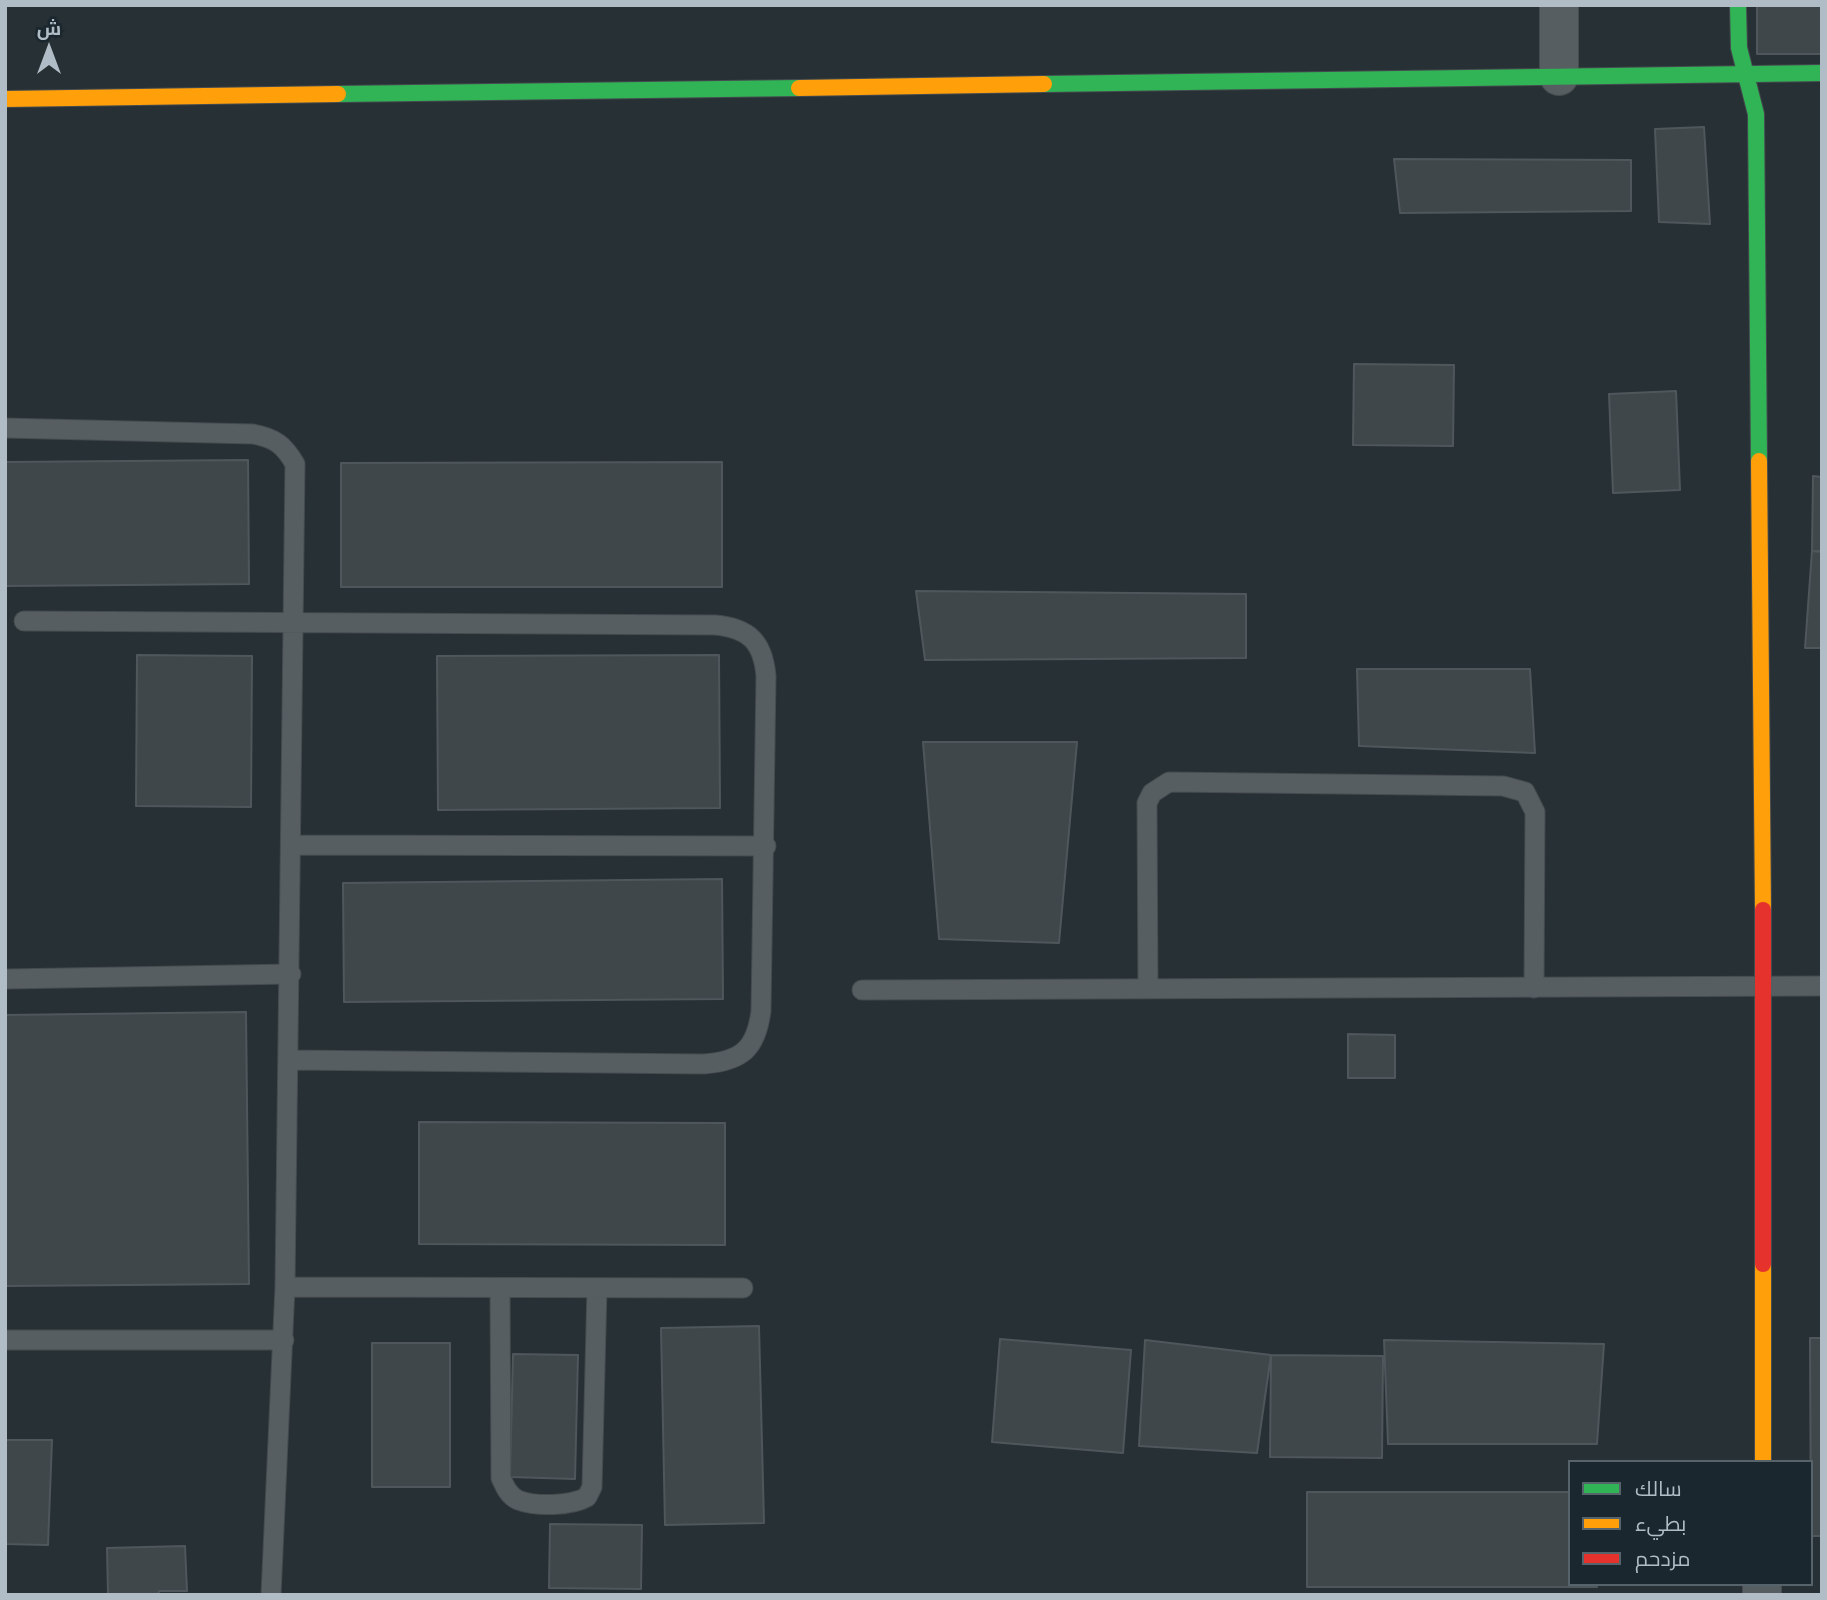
<!DOCTYPE html>
<html>
<head>
<meta charset="utf-8">
<style>
	body { margin:0 }
	#map { position:relative; width:1827px; height:1600px; overflow:hidden; background:#273034; font-family:"Public Sans",Cairo,sans-serif }
	canvas { display:block }
	.frame { position:absolute; inset:0; border:7px solid #b0bdc6; pointer-events:none }
	.legend { position:absolute; left:1568px; top:1460px; width:245px; height:126px; box-sizing:border-box; background:#1a272e; border:2px solid #56636b; margin:0; padding:9px 12px; list-style:none; font-size:21px; color:#b0bdc6 }
	.legend li { display:flex; align-items:center; gap:14px; height:35px }
	.legend b { width:35px; border:2px solid #56636b }
	.north { position:absolute; left:14px; top:14px; width:70px; height:70px; -webkit-text-stroke:5px #1a272e; paint-order:stroke; rotate:0deg; font-size:19px; font-weight:700; line-height:28px; text-align:center; color:#b0bdc6 }
	.north::after { content:''; display:block; margin:auto; width:24px; height:32px; background:#b0bdc6; clip-path:polygon(50% 0,100% 100%,50% 72%,0 100%) }
</style>
</head>
<body>
<div id="map">
<canvas width="1827" height="1600"></canvas>
<div class="frame"></div>
<ul class="legend">
<li><b style="height:9px;background:#30b455"></b>سالك</li>
<li><b style="height:9px;background:#ff9f0a"></b>بطيء</li>
<li><b style="height:9px;background:#e5322d"></b>مزدحم</li>
</ul>
<div class="north">ش</div>
</div>
<script>
const ctx = document.querySelector('canvas').getContext('2d');
ctx.lineJoin = 'round';
function paint(path, color) { ctx.fillStyle = color; ctx.fill(path, 'evenodd'); }
function stroke(path, color, width, dash) { ctx.strokeStyle = color; ctx.lineWidth = width; ctx.lineCap = dash ? 'butt' : 'round'; ctx.setLineDash(dash || []); ctx.stroke(path); }
const building = new Path2D(`
	M1757 5H1822V54H1757Z
	M1704 127 1710 224 1659 222 1655 129Z
	M1394 159 1631 160V211L1400 213Z
	M1354 364 1454 365 1453 446 1353 445Z
	M1676 391 1680 490 1613 493 1609 394Z
	M248 460 249 584 5 586V462Z
	M722 462V587H341V463Z
	M1813 476 1822 477V551H1812Z
	M1812 551 1822 552V648H1805Z
	M916 591 1246 594V658L925 660Z
	M137 655 252 656 251 807 136 806Z
	M719 655 720 808 438 810 437 656Z
	M1357 669H1530L1535 753 1359 746Z
	M923 742H1077L1059 943 939 939Z
	M722 879 723 999 344 1002 343 883Z
	M246 1012 249 1284 5 1286V1015Z
	M1348 1034 1395 1035V1078H1348Z
	M419 1122 725 1123V1245L419 1244Z
	M759 1326 764 1523 665 1525 661 1328Z
	M1810 1338H1822V1536H1811Z
	M1000 1339 1131 1350 1123 1453 992 1442Z
	M1145 1340 1271 1355 1257 1453 1139 1446Z
	M1384 1340 1604 1344 1597 1444H1388Z
	M372 1343H450V1487H372Z
	M513 1354 578 1355 575 1479 510 1477Z
	M1271 1355 1383 1356 1382 1458 1270 1457Z
	M5 1440H52L48 1545 5 1544Z
	M1307 1492H1570V1584H1597V1587H1307Z
	M550 1524 642 1525 641 1589 549 1588Z
	M185 1546 187 1591H159L158 1595H108L107 1548Z`);
const lane = new Path2D(`
	M5 428 253 434C275 438 284 445 295 464L285 1287 271 1595
	M24 621 715 625C749 628 763 642 766 676L761 1011C756 1049 742 1061 704 1064L289 1060
	M292 845 766 846
	M7 979 291 974
	M1148 989 1147 803 1152 793 1169 782 1503 786 1525 792 1535 812 1534 988
	M862 990 1822 986
	M285 1287 743 1288
	M500 1288 501 1478C505 1487 509 1496 518 1500 536 1507 571 1506 587 1497L592 1487 597 1288
	M5 1340H284`);
const street = new Path2D(`
	M1559 76V5
	M1762 1595V1584`);
const fast = new Path2D(`
	M1738 5 1739 48 1756 114 1759 461
	M1044 84 1822 73
	M338 94 799 88`);
const slow = new Path2D(`
	M799 88 1044 84
	M5 99 338 94
	M1759 461 1763 910
	M1763 1462V1264`);
const jam = new Path2D(`
	M1763 910V1264`);
paint(building, '#3f474a');
stroke(building, '#4f575c', 2);
stroke(lane, '#454b4f', 21);
stroke(street, '#454b4f', 40);
stroke(fast, '#454b4f', 18);
stroke(slow, '#454b4f', 18);
stroke(jam, '#454b4f', 18);
stroke(lane, '#575e62', 19);
stroke(street, '#575e62', 38);
stroke(fast, '#30b455', 16);
stroke(slow, '#ff9f0a', 16);
stroke(jam, '#e5322d', 16);
</script>
</body>
</html>
